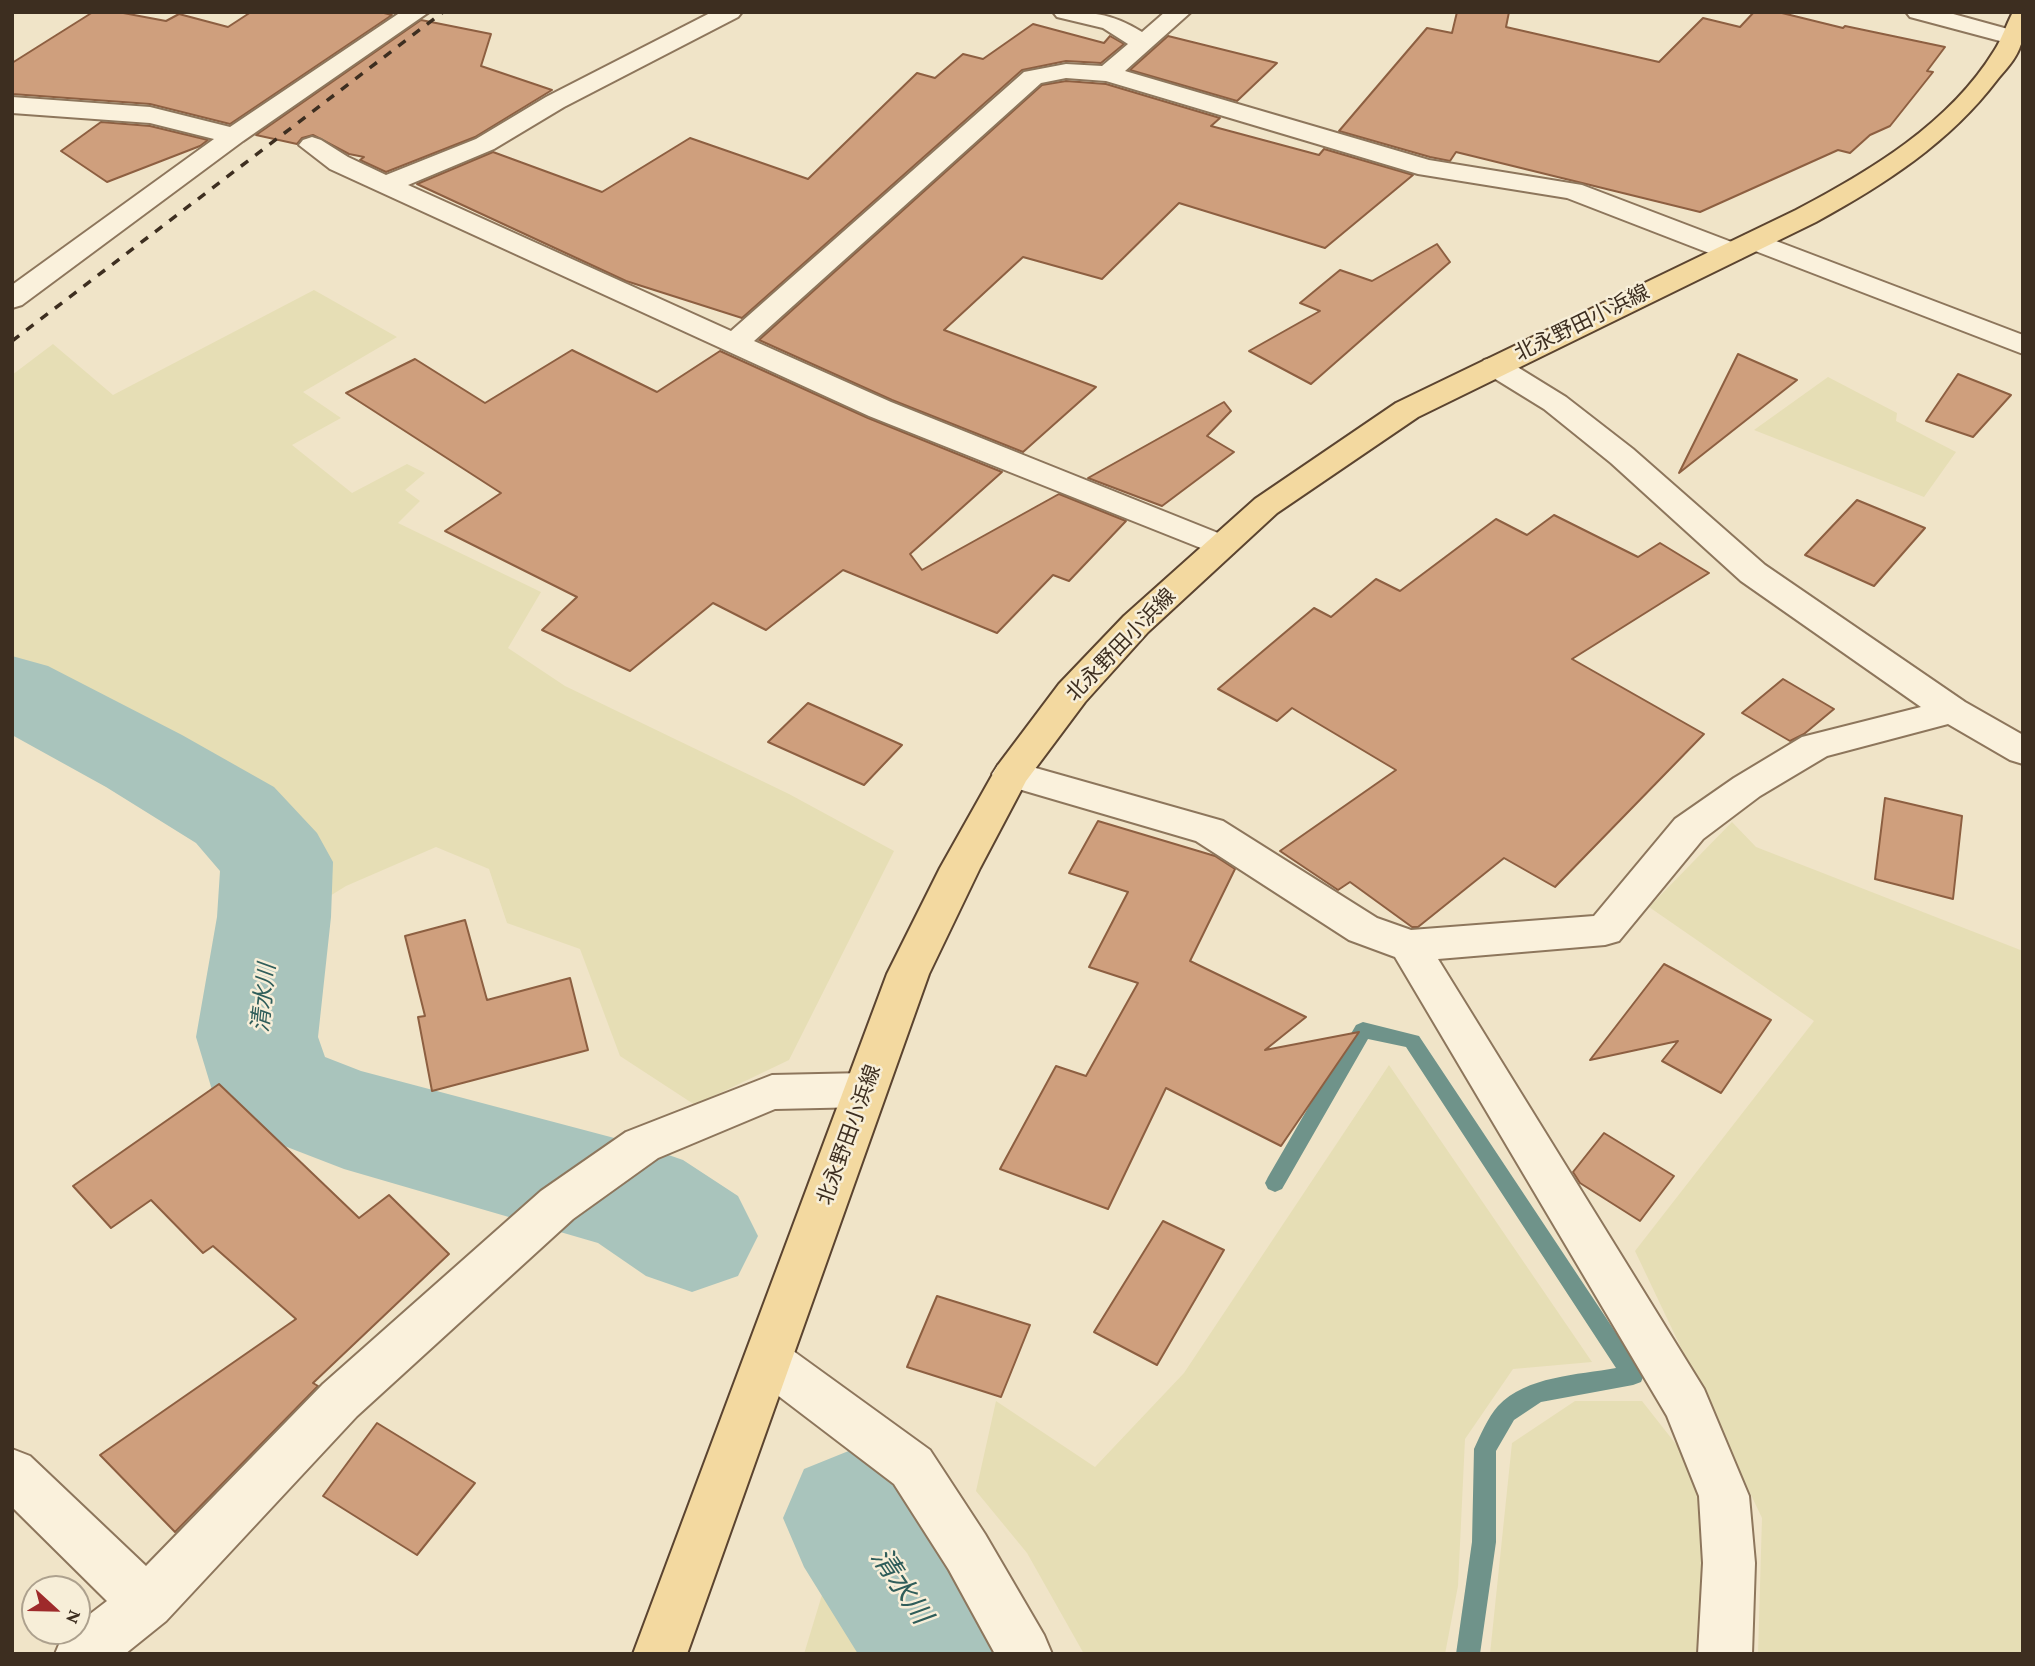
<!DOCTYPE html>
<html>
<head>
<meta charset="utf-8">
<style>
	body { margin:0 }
	#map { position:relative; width:2035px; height:1666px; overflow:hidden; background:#f0e4c8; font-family:"Crimson Pro",serif }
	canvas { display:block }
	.frame { position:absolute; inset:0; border:14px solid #3d2e20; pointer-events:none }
	.north { position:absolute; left:21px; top:1575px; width:70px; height:70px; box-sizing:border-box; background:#f7eed8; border:2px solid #ada18e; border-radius:50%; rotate:112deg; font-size:19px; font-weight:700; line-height:28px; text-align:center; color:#3d2e20 }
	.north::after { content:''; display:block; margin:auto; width:24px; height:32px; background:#9e2a2b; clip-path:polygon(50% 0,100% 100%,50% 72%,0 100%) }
</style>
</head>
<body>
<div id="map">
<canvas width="2035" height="1666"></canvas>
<div class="frame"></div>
<div class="north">N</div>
</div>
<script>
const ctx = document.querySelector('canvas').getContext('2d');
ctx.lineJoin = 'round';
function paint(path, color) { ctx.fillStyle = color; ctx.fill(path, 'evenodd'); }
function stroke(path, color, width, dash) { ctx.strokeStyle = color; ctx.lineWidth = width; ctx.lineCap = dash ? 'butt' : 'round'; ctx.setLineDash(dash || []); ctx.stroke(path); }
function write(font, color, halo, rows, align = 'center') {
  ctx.font = font + ' "Crimson Pro","Noto Sans JP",serif'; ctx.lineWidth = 5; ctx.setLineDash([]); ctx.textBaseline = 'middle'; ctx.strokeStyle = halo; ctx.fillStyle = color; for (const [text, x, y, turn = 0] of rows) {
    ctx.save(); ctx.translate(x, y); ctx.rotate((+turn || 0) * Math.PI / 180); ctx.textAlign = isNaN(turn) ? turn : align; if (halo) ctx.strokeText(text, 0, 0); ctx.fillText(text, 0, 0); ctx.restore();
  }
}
const farmland = new Path2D(`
	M314 290 397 337 303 392 341 418 292 445 352 493 407 464 425 473 405 490 420 501 398 523 541 592 508 648 565 686 789 794 894 851 789 1060 695 1105 620 1056 580 949 507 923 489 869 436 847 346 886 291 920 287 854 208 771 12 674V375L53 344 113 395Z
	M1828 377 1897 413 1896 421 1956 452 1924 497 1754 430Z
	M1732 822 1756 847 2023 951V1654H1758L1762 1518 1635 1251 1814 1021 1649 907Z
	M1389 1065 1592 1362 1513 1369 1465 1439 1458 1586 1445 1654H1084L1027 1553 976 1491 996 1401 1095 1467 1184 1373Z
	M1575 1401H1642L1690 1462 1719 1589 1714 1654H1490L1512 1443Z
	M839 1539 906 1654H804Z`);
const stream = new Path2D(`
	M1363 1022 1419 1036 1644 1375 1641 1382 1633 1385 1541 1402 1514 1420 1496 1451V1542L1480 1654H1456L1472 1542 1474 1449C1480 1436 1488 1417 1498 1406 1526 1376 1578 1375 1616 1368L1406 1047 1368 1039 1282 1189 1275 1192 1268 1189 1265 1183 1268 1177 1356 1025Z`);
const river = new Path2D(`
	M12 656 48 666 182 735 274 787 317 833 333 862 331 917 318 1037 325 1057 361 1071 637 1144 683 1160 738 1196 758 1236 738 1276 692 1292 646 1276 598 1243 344 1169 230 1125 212 1090 196 1037 217 917 220 871 196 843 106 787 12 735Z
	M856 1448 908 1469 1000 1600 1023 1654H858L804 1567 783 1518 804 1469Z`);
const building = new Path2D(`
	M93 12H118L166 21 179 14 228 27 251 12H380L392 15 230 124 150 104 12 94V63Z
	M1457 12H1509L1506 27 1659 62 1703 18 1740 27 1754 12H1778L1843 28 1845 26 1945 47 1927 71 1933 72 1890 126 1870 135 1850 153 1838 150 1700 212 1456 152 1450 161 1430 157 1339 131 1427 28 1452 33Z
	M421 20 491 34 481 66 552 90 475 137 386 172 360 160 364 157 349 154 313 135 302 138 297 144 256 135Z
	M1033 24 1104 43 1110 36 1124 44 1101 63 1066 61 1022 70 742 318 626 281 417 184 493 152 602 192 690 138 808 179 917 73 935 78 963 54 983 59Z
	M1168 36 1277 63 1237 101 1130 70Z
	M1066 81 1106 84 1220 118 1211 126 1319 155 1324 149 1413 175 1325 248 1179 203 1102 279 1023 257 944 330 1096 387 1023 452 892 400 759 340 1042 85Z
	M101 122 150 126 208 140 200 146 107 182 61 151Z
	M1437 244 1450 262 1311 384 1249 351 1320 311 1300 303 1340 270 1372 281Z
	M572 350 657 392 720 351 868 418 1002 472 910 554 922 570 1059 494 1126 521 1069 581 1053 575 997 633 843 570 766 630 713 603 630 671 542 630 577 597 445 531 501 493 346 393 415 359 485 403Z
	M1738 354 1797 380 1679 473Z
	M1958 374 2011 395 1973 437 1926 421Z
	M1224 402 1231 411 1207 436 1234 452 1162 506 1088 478Z
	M1857 500 1925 528 1874 586 1805 555Z
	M1554 515 1638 557 1660 543 1709 573 1572 659 1704 734 1555 887 1504 858 1418 927H1412L1350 882 1338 890 1280 851 1396 770 1292 708 1277 721 1218 689 1314 608 1331 617 1376 579 1400 591 1496 519 1527 535Z
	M1783 679 1834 709 1804 734 1790 741 1742 713Z
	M808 703 902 745 864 785 768 742Z
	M1885 798 1962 816 1953 899 1875 879Z
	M1098 821 1215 856 1235 869 1190 961 1306 1017 1265 1050 1359 1032 1281 1146 1166 1088 1108 1209 1000 1169 1056 1066 1086 1076 1138 983 1089 967 1128 892 1069 873Z
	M465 920 487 1000 570 978 588 1050 432 1091 418 1017 425 1016 405 936Z
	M1664 964 1771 1020 1721 1093 1662 1061 1678 1041 1590 1060Z
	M219 1084 359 1218 389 1195 449 1254 313 1383 318 1386 175 1532 100 1455 296 1319 213 1246 203 1253 151 1200 111 1228 73 1186Z
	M1604 1133 1674 1176 1640 1221 1580 1183 1573 1172Z
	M1163 1221 1224 1250 1157 1365 1094 1332Z
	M937 1296 1030 1325 1001 1397 907 1367Z
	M377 1423 475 1483 417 1555 323 1496Z`);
const minor = new Path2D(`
	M401 12H429L243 141 22 305 12 308V285L214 139 150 123 12 113V97L150 107 230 127Z
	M712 12H742L738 17 564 107 494 149 408 185 731 331 1024 72 1066 64 1102 66 1128 44 1103 28 1057 17 1053 12C1090 12 1110 12 1142 32L1165 12H1191L1125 71 1429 160 1582 185 1742 246 1746 252 1742 258 1732 260 1722 258 1567 198 1418 174 1106 81 1066 78 1041 83 754 341 891 402 1233 539 1238 546 1233 553 1221 556 869 416 330 169 299 145 303 140 312 137 321 140 348 157 386 175 476 139 546 97Z
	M1906 12H1946L2015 31 2023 30V44L2015 45 1910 17Z
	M1755 233 2023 335V354L1745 247 1741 241 1745 235Z
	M1495 357 1506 360 1566 397 1633 449 1765 565 1965 702 2023 735V764L2010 760 1948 724 1827 756 1760 796 1703 839 1619 941 1605 945 1438 959 1704 1389 1749 1496 1755 1563 1752 1654H1698L1703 1563 1699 1496 1667 1416 1395 957 1349 940 1196 841 998 783 992 774 998 765 1011 761 1223 821 1377 918 1411 930 1594 916 1675 819 1734 778 1802 737 1921 707 1741 581 1611 463 1544 409 1484 372 1480 366 1484 360Z
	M865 1073 880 1078 887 1090 880 1102 865 1107 775 1109 658 1158 573 1219 357 1416 166 1621 125 1654H55C61 1641 62 1631 77 1631V1624L107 1601 12 1507V1449L30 1456 146 1566 323 1384 541 1191 626 1132 772 1075Z
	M768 1338 785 1345 930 1450 985 1534 1044 1635 1052 1654H995L949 1570 894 1484 751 1375 744 1360 751 1345Z`);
const major = new Path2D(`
	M2013 12H2023C2023 22 2025 35 2021 44 2017 58 2006 69 1997 80 1949 143 1885 184 1816 222L1418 417 1277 513 1148 632 1085 702 1026 781 980 868 929 974 687 1654H633L887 974 940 868 998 765 1059 684 1124 616 1255 499 1396 403 1796 210C1870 171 1949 124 1994 51 2002 39 2006 25 2013 12Z`);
const rail = new Path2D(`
	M12 341 443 12`);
const streetNames = [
	["北永野田小浜線",1582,323,-26],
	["北永野田小浜線",1121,645,-46],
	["北永野田小浜線",849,1135,-70]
];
const waterNames = [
	["清水川",264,998,-84]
];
const nearWaternames = [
	["清水川",901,1586,56]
];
paint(farmland, '#e6deb5');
paint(stream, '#6f938a');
paint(river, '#a9c4bc');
paint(building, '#cf9f7d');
stroke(building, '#8d5f41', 2);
stroke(minor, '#8d765c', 4);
stroke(major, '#5b4430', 4);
paint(minor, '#faf1dc');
paint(major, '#f3d9a0');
stroke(rail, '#3d2e20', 3.5, [9, 9]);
write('21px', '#3d2e20', '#f7eed8', streetNames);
write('italic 23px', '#2f5d5a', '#f7eed8', waterNames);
write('italic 28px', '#2f5d5a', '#f7eed8', nearWaternames);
</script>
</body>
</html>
